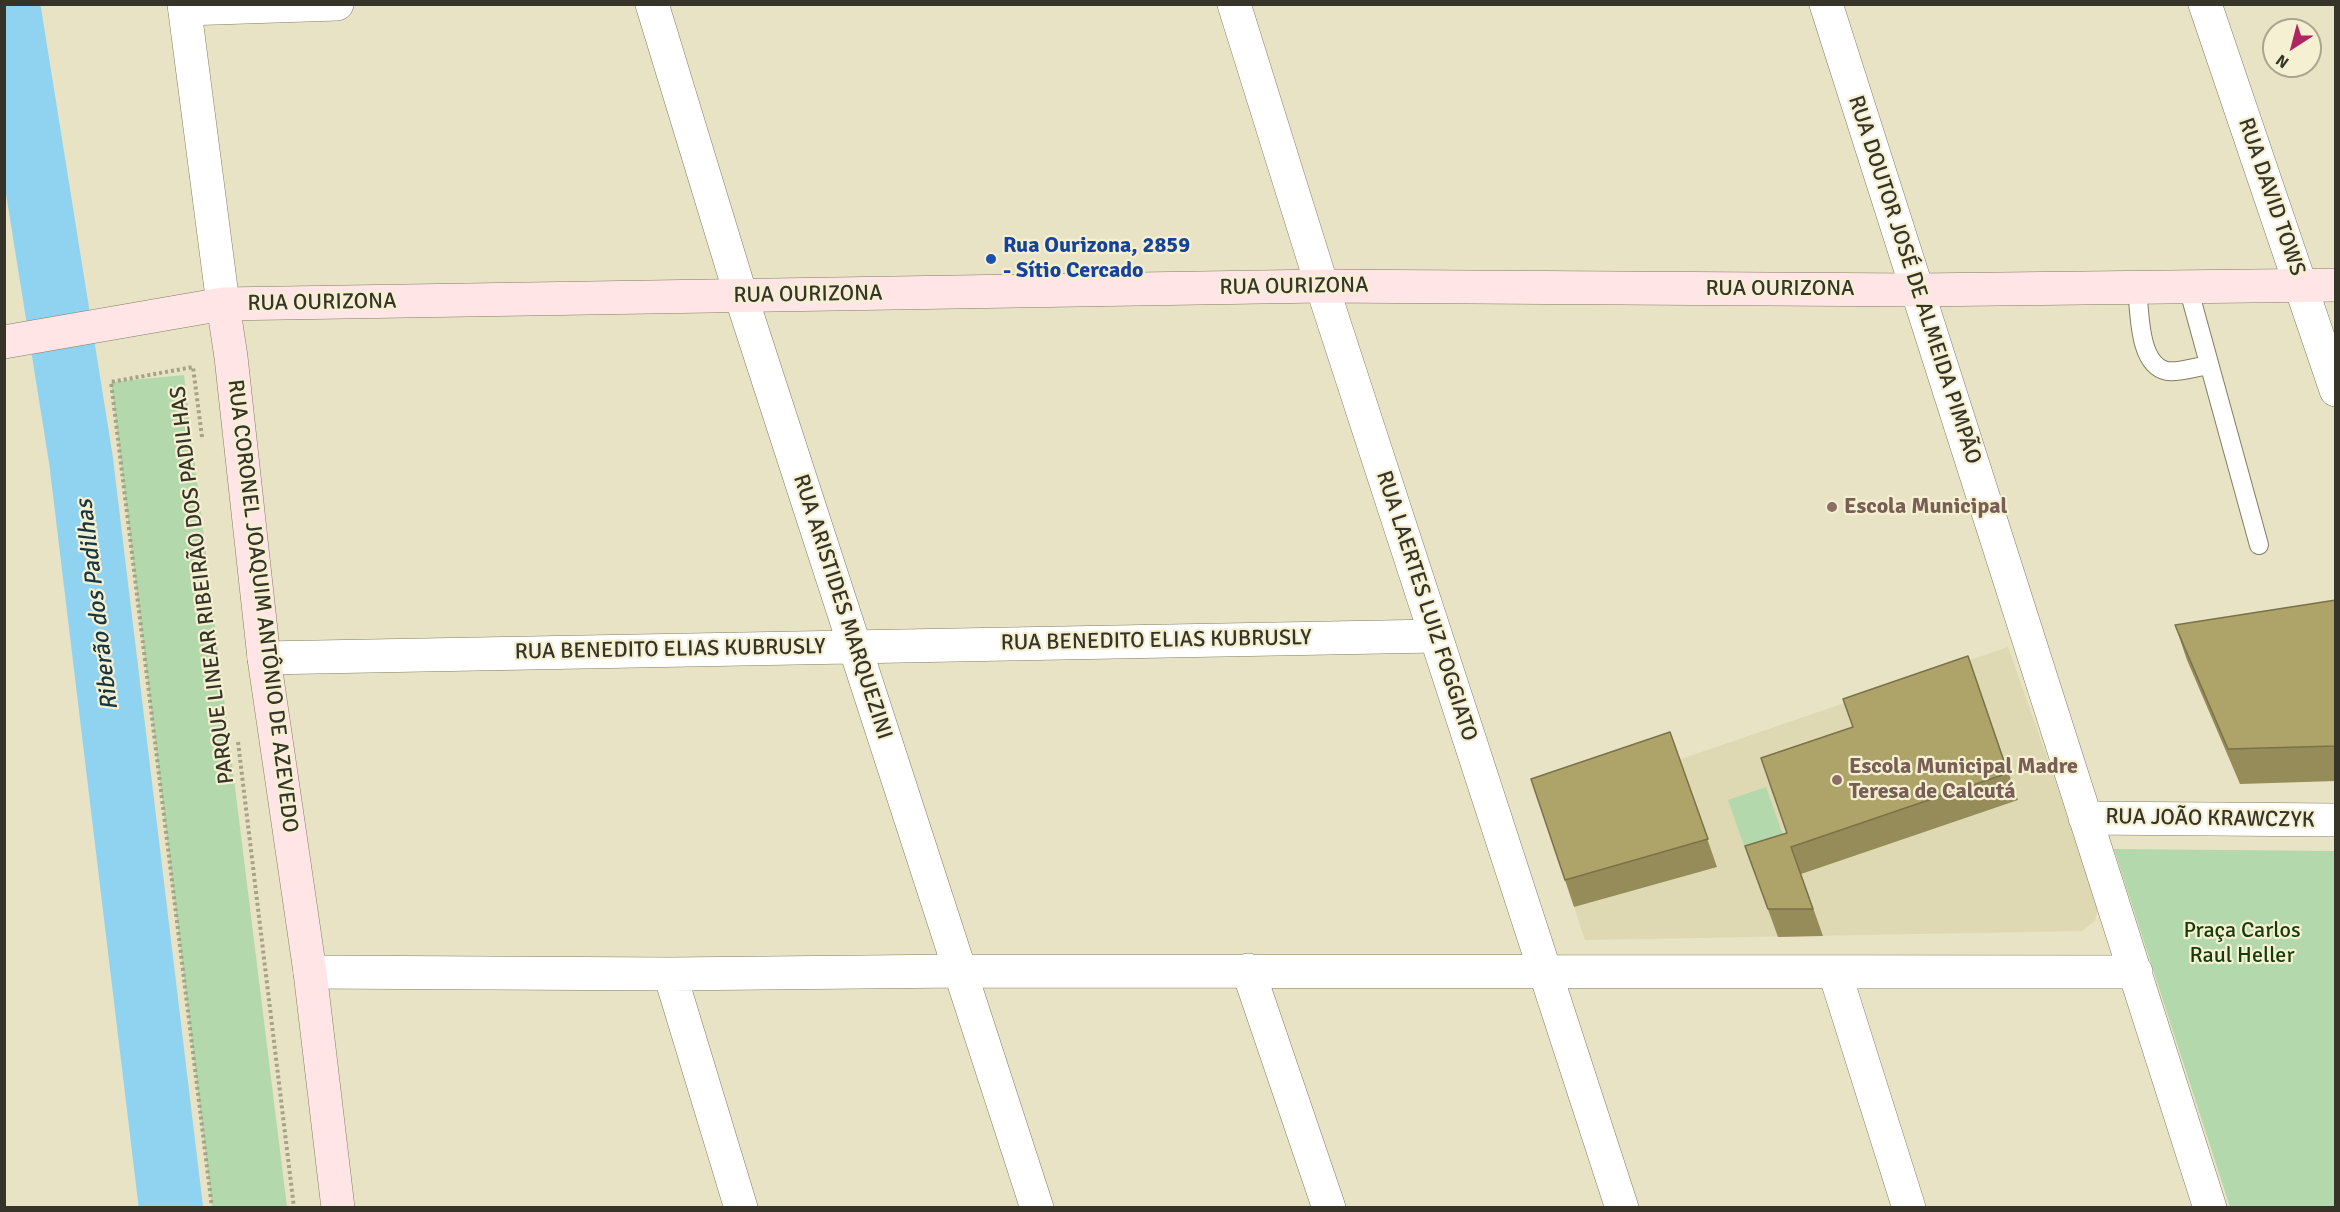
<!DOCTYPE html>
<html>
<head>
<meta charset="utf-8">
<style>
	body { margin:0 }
	#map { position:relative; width:2340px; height:1212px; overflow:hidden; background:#e8e3c5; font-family:Signika,sans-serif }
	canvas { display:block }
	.frame { position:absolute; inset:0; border:6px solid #363428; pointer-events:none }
	.north { position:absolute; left:2262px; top:18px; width:60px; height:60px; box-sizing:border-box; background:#f5f0d2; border:2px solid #a9a58e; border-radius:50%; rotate:216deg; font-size:16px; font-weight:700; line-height:24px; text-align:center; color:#363428 }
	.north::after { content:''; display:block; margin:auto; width:21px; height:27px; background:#b0245f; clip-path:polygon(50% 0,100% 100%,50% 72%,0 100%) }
</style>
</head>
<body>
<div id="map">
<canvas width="2340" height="1212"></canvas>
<div class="frame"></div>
<div class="north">N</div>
</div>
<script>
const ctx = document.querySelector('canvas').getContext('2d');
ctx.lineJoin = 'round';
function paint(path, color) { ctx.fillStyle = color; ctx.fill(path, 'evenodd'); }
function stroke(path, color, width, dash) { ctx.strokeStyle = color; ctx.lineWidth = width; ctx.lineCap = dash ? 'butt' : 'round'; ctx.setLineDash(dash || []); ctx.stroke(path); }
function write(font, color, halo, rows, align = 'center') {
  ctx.font = font + ' Signika,sans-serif'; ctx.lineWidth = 4.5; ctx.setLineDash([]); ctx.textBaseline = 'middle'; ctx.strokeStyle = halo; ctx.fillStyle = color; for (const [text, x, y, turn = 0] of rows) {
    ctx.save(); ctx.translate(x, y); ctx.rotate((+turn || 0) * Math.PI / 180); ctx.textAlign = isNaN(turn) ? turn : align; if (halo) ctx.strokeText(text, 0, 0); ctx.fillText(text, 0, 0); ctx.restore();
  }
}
const built = new Path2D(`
	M2008 647 2099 904 2095 921 2082 931 1585 940 1541 807Z`);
const green = new Path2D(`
	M184 375 287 1207H212L111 382Z
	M1766 787 1791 858 1753 871 1728 800Z
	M2114 849 2335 851V1207H2230Z`);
const river = new Path2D(`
	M8 4 81 460 171 1208`);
const path = new Path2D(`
	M202 437 193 367 111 382 212 1208
	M238 742 294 1208`);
const service = new Path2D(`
	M2188 287 2259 545
	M2137 288C2140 312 2138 365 2167 371 2178 373 2196 367 2208 365`);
const minor = new Path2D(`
	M652 4 741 296 1037 1208
	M1234 4 1322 286 1622 1208
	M1826 4 2210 1208
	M185 9 337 4
	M264 658 1436 636
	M2085 818 2336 820
	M1248 970 1329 1208
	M310 972 670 974 960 971 2136 972
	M1835 973 1909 1208
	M670 974 741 1208`);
const tertiary = new Path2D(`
	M184 4 223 304
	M2205 4 2336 390`);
const secondary = new Path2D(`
	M223 304 231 357 264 658 310 972 338 1208
	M4 342 223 304 1322 286 1916 290 2336 285`);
const wall = new Path2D(`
	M2336 600V781L2240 784 2187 660 2175 625Z
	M1968 656 2018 800 1801 874 1823 936 1778 937 1745 846 1787 833 1853 727Z
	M1670 732 1717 867 1574 907 1565 880Z`);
const building = new Path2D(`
	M2336 600V746L2228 749 2175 625Z
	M1968 656 2008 773 1791 847 1813 909H1768L1745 846 1787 833 1761 758 1853 727 1843 699Z
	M1670 732 1708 839 1565 880 1531 779Z`);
const markers = [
	[991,259,6,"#1a4fb4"],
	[1832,507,6,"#8d6e63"],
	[1837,780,6,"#8d6e63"]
];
const streetNames = [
	["RUA DAVID TOWS",2271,197,71],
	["RUA DOUTOR JOSÉ DE ALMEIDA PIMPÃO",1914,280,72],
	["RUA OURIZONA",1294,287,-1],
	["RUA OURIZONA",1780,289],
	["RUA OURIZONA",808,295,-1],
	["RUA OURIZONA",322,303,-1],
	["PARQUE LINEAR RIBEIRÃO DOS PADILHAS",203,585,-97],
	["RUA CORONEL JOAQUIM ANTÔNIO DE AZEVEDO",262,606,83],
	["RUA LAERTES LUIZ FOGGIATO",1426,606,72],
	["RUA ARISTIDES MARQUEZINI",842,607,72],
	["RUA BENEDITO ELIAS KUBRUSLY",1156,641,-1],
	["RUA BENEDITO ELIAS KUBRUSLY",670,650,-1],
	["RUA JOÃO KRAWCZYK",2210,819,1]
];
const transitNames = [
	["Rua Ourizona, 2859",1003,246],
	["- Sítio Cercado",1003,271]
];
const educationNames = [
	["Escola Municipal",1844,507],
	["Escola Municipal Madre",1849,767],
	["Teresa de Calcutá",1849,792]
];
const parkNames = [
	["Praça Carlos",2242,931],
	["Raul Heller",2242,956]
];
const waterNames = [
	["Riberão dos Padilhas",98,605,-97]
];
paint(built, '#ded8b3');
paint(green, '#b3d8ab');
stroke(river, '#90d3f1', 64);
stroke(service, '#817d61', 20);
stroke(minor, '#817d61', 34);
stroke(tertiary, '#817d61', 34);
stroke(secondary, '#817d61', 34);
stroke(path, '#a5a28a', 4, [3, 3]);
stroke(service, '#fff', 18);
stroke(minor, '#fff', 33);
stroke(tertiary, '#fff', 33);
stroke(secondary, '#ffe5e5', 33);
paint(wall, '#968c59');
paint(building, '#aea368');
stroke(building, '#7a7249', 1.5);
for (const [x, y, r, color] of markers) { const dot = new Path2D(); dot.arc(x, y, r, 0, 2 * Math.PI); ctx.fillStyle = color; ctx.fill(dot); stroke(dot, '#f5f0d2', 2); }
write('22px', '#363428', '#f5f0d2', streetNames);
write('bold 22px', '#164399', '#f5f0d2', transitNames, 'left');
write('bold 22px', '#785e54', '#f5f0d2', educationNames, 'left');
write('22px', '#143b0a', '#f5f0d2', parkNames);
write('italic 24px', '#163643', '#f5f0d2', waterNames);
</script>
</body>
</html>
